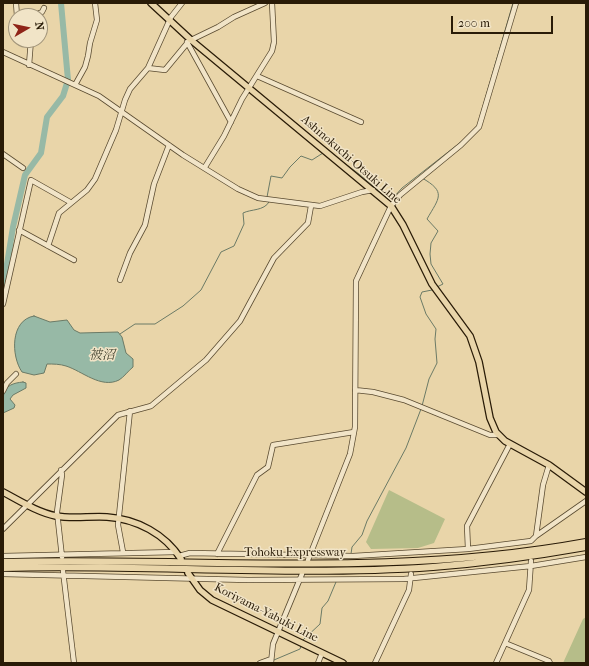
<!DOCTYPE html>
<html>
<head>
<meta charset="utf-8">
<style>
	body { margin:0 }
	#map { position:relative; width:589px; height:666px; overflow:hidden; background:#e9d5a9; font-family:"IM FELL French Canon",serif }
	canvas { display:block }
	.frame { position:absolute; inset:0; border:4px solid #291b07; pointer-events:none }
	.north { position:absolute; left:8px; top:8px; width:40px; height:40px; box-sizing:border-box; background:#f1e4c7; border:1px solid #a1947a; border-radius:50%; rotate:81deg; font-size:11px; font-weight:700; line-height:16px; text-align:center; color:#291b07 }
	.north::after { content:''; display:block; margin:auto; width:14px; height:18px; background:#8f2418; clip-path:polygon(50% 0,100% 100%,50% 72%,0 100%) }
	.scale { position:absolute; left:451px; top:16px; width:102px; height:18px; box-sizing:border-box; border:2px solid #291b07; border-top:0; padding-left:5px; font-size:12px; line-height:14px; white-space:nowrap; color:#291b07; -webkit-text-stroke:3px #f1e4c7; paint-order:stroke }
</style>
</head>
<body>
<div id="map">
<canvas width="589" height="666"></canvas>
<div class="frame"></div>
<div class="north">N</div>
<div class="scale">200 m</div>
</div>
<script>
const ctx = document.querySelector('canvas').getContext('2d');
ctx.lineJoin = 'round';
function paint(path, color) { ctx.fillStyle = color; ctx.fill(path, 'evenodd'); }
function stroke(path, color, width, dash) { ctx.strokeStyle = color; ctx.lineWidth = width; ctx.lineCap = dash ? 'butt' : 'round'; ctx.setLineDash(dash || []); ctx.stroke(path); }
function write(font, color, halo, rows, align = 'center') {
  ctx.font = font + ' "IM FELL French Canon","Noto Serif JP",serif'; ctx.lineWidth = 3; ctx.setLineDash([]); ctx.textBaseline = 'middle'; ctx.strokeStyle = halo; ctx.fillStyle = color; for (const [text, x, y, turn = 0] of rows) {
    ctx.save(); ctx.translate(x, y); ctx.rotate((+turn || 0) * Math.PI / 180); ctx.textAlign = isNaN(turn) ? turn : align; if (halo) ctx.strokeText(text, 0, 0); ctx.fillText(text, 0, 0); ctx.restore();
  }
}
const green = new Path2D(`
	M389 490 445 519 434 543 418 548 371 549 366 542Z
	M586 617V663H563L583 619Z`);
const water = new Path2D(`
	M34 316 50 322 67 320 74 330 80 333 118 332 122 337 126 353 133 359V367C128 371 124 377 119 380 101 389 82 371 66 366 60 364 53 364 47 364L44 373 34 375 22 372C11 356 10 320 34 316Z
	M23 382 26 383V388L13 395 10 399 15 405 14 408 3 413C3 394 1 384 23 382Z`);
const stream = new Path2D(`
	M477 127 513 3
	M328 151 359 174 388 199H392L402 188 461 142
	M422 178C447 192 439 198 427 219L438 231 431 243 430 254 431 264 443 284 437 287
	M267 197 271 176 282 178 290 167 301 156 312 160 323 153
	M120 334 135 324H155L183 306 201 290 221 252 234 246 244 224 243 213C251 209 264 211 269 202
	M422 406 429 379 437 363 435 339 436 329 426 314 420 297 422 292 432 290
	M351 554 352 547 362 535 367 521 406 448 421 409
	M303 640 320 624 322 608 328 601 336 582
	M274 660 300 649 301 646`);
const river = new Path2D(`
	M3 289 13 227 25 175 41 153 47 117 63 96 68 80 61 3`);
const minor = new Path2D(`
	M16 3 17 16
	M33 16 42 12 44 8
	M187 42 231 122
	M3 52 99 96 183 155 238 189 258 198 320 206 362 192 373 190
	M29 65 31 40
	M148 68 165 70 189 41 218 27 234 17 265 3
	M257 76 361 122
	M75 85 85 67 88 56 90 43 97 20 95 3
	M3 154 23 168
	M205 167 224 136 242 99 272 51 274 42 272 3
	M19 230 74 260
	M48 246 59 213 87 190 95 179 116 130 125 100 130 89 148 68 171 17 182 3
	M120 280 130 253 145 225 154 184 169 145
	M3 304 31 180 70 202
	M355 390 373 392 404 400 490 435H498
	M3 391 7 383 16 374
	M61 470 62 475 57 512 62 557
	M3 529 118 415 151 406 206 360 240 321 274 258 308 223 311 206
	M536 536 586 501
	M468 549 467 526 510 444
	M123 552 118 525 130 411
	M217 554 257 475 268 467 273 445 354 432
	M3 556 176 552
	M179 556 190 553 353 556 468 549 531 541 536 536 543 485 549 465
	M308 560 350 454 355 427 356 281 391 206 400 195 461 145 479 127 516 3
	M63 571 74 663
	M3 574 248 580 404 579 531 566 586 557
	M505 643 549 661 550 663
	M260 663 271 659
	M271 663 273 644 302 574
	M318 663 322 653
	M375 663 409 590 411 574
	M496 663 529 590 531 561`);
const major = new Path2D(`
	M151 3 191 40 391 206 403 225 432 284 470 336 479 362 490 418 496 432 505 441 549 465 586 492
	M3 492C20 501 37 512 56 516 72 519 90 516 107 517 137 519 165 534 181 559
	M188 573 200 590 212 600 343 663`);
const highway = new Path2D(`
	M3 562C200 557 390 578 586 542
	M3 568C146 564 290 577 433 567 484 563 535 556 586 547`);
const streetNames = [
	["Ashinokuchi-Otsuki Line",351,160,41],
	["Tohoku Expressway",295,553],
	["Koriyama-Yabuki Line",266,613,27]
];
const waterNames = [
	["被沼",102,356]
];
paint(green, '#b6bd89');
paint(water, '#97b9a6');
stroke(water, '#6b7a66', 1);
stroke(stream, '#6b7a66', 1);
stroke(river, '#97b9a6', 6);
stroke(minor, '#594a30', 6);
stroke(major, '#291b07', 8);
stroke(highway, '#291b07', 8);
stroke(minor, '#f1e4c7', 4.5);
stroke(major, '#e9d5a9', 5.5);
stroke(highway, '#e9d5a9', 6);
write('12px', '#291b07', '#f1e4c7', streetNames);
write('italic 13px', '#4a4a37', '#f1e4c7', waterNames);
</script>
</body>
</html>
